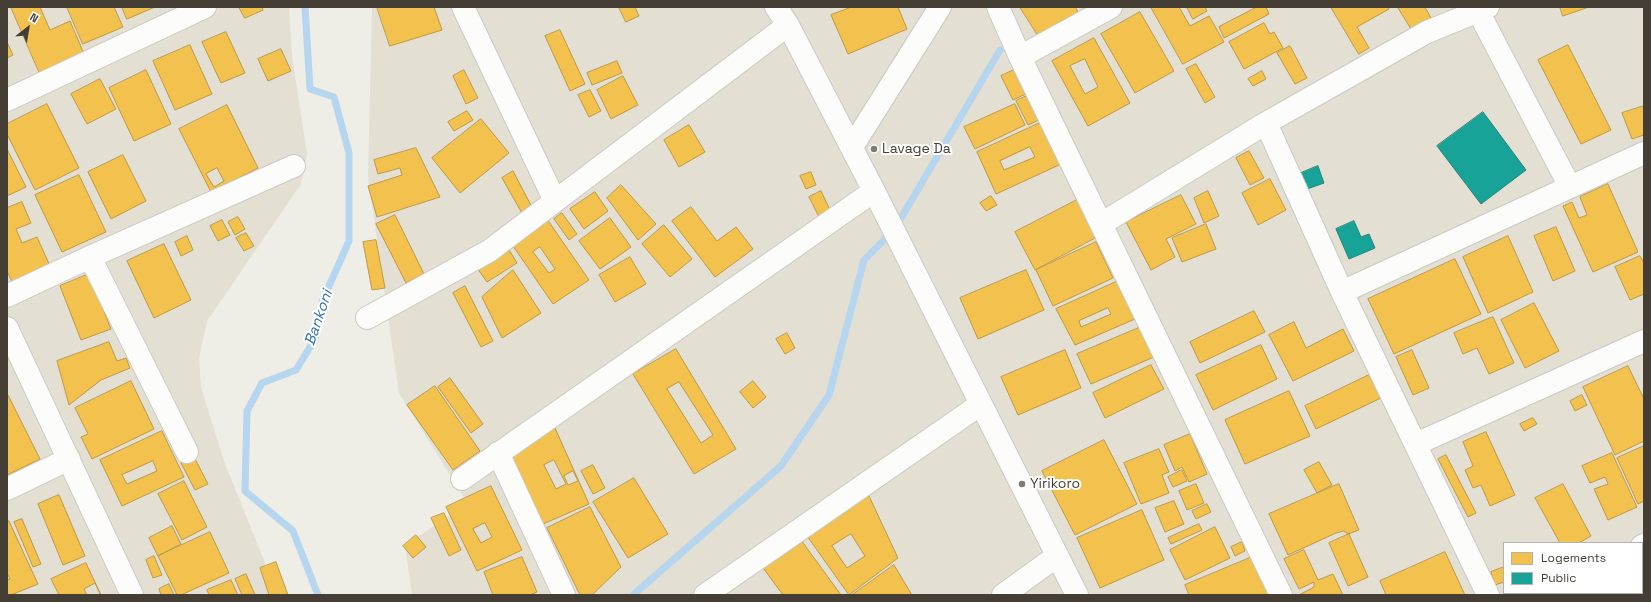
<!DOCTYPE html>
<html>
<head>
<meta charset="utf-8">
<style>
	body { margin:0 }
	#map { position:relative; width:1651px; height:602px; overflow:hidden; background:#eeede6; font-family:"Space Grotesk",sans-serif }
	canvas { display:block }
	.frame { position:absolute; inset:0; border:8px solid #443e34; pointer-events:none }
	.legend { position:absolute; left:1503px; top:542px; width:140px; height:52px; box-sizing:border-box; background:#fff; border:1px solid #b4b2ae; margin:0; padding:5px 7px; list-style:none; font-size:12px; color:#443e34 }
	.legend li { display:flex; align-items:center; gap:8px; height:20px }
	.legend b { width:20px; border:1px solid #b4b2ae }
	.north { position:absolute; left:8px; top:8px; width:40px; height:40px; -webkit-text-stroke:3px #fff; paint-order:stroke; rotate:31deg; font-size:11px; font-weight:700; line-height:16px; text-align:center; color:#443e34 }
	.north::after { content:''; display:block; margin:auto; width:14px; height:18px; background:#443e34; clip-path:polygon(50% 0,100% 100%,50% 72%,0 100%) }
</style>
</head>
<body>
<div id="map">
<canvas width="1651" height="602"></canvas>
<div class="frame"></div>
<ul class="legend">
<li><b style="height:11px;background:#f2c14e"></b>Logements</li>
<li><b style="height:11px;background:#17a398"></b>Public</li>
</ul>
<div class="north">N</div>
</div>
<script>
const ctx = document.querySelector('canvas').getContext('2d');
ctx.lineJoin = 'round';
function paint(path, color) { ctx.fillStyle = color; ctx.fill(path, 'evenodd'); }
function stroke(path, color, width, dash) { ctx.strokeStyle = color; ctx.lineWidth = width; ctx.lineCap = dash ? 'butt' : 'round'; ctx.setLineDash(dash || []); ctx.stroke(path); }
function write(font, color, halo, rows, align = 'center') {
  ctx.font = font + ' "Space Grotesk",sans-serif'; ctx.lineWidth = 4; ctx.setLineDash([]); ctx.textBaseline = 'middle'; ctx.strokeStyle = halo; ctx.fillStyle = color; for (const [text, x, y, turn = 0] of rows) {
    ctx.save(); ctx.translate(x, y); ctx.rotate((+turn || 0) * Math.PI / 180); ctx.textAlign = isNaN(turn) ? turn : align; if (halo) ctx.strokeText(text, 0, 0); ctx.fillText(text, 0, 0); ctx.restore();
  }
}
const residential = new Path2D(`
	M7 7H289L292 56 307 154 301 184 207 321 199 358 201 387 224 461 278 595H7Z
	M372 7H1644V595H412L405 545 468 504 399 393 368 177ZM1504 543H1642V593H1504Z`);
const homes = new Path2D(`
	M11 7H40L50 30 70 21 85 56 41 76Z
	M67 7H114L123 27 83 44Z
	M122 7H155L127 19Z
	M239 7H262L263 10 245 18Z
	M377 7H434L442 30 390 46Z
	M619 7H635L639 16 626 22Z
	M852 7H898L907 29 848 54 831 15Z
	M1020 7H1075L1081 16 1041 40Z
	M1151 7H1179L1190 26 1209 16 1224 42 1183 64Z
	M1187 7H1205L1207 11 1193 19Z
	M1257 7H1266L1269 14 1224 38 1219 27Z
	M1331 7H1388L1389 9 1357 27 1369 48 1359 54Z
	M1425 7 1431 18 1411 29 1398 8Z
	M1560 7H1589L1563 16Z
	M1140 12 1174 71 1135 93 1101 34Z
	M1264 23 1270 34 1274 32 1283 48 1244 69 1229 42Z
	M560 30 585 84 570 91 545 36Z
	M226 32 245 73 221 83 202 42Z
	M1094 38 1130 103 1088 126 1052 61ZM1085 59 1098 87 1085 94 1070 66Z
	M7 42 13 55 7 58Z
	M190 45 212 94 175 110 153 61Z
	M1568 45 1611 130 1581 144 1538 60Z
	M1290 46 1307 78 1295 84 1277 53Z
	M281 49 291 71 268 81 258 59Z
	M617 61 622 73 592 85 587 73Z
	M1196 64 1215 97 1205 103 1186 69Z
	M1016 69 1028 93 1013 100 1001 76Z
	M146 70 171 124 134 141 109 88Z
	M464 70 478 98 466 104 453 76Z
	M1262 71 1266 79 1253 86 1248 79Z
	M623 76 638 105 611 119 597 90Z
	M100 79 116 109 87 124 71 94Z
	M590 90 601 111 589 117 578 95Z
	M1029 95 1041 119 1028 125 1016 101Z
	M47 104 79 168 35 190 7 134V124Z
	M1015 104 1025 125 975 149 964 127Z
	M227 105 258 168 211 192 179 129ZM217 168 224 181 214 187 206 174Z
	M1644 106V135L1632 139 1622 113Z
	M467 111 473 120 454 131 448 122Z
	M481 119 509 153 460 193 432 158Z
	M1042 122 1061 164 996 194 977 152ZM1030 147 1035 157 1004 170 1000 161Z
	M689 125 705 152 679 167 664 140Z
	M416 148 440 197 377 217 368 186 402 175 400 168 378 174 374 160Z
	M7 149 26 187 7 196Z
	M1249 151 1264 178 1250 185 1236 158Z
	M123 155 146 201 111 219 88 172Z
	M513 171 533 209 523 215 502 178Z
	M811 172 816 185 806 189 800 176Z
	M79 175 106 232 62 252 35 195Z
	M1270 179 1286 210 1258 225 1242 193Z
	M1608 184 1638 252 1593 272 1563 206 1572 202 1579 218 1587 215 1580 197Z
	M621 185 656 224 638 240 607 198Z
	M821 191 831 212 819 217 809 197Z
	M1208 191 1219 216 1204 223 1194 198Z
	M595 192 608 211 584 229 570 209Z
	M1181 195 1196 224 1166 239 1175 257 1151 270 1126 222Z
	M991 196 997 205 986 211 980 203Z
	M1077 200 1097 237 1035 270 1015 232Z
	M22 202 31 223 16 229 22 243 37 237 50 266 12 282 7 271V208Z
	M691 207 717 241 736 227 753 249 715 277 672 221Z
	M562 213 577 234 569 240 554 219Z
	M395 215 424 274 406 283 376 224Z
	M238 217 245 229 235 235 228 222Z
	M610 218 631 247 600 269 579 241Z
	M547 219 589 280 553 304 511 243ZM540 247 555 269 549 273 533 252Z
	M222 220 230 235 218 241 210 226Z
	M1206 224 1216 249 1182 262 1172 238Z
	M664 225 692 259 670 277 642 244Z
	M1556 227 1575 271 1553 281 1534 236Z
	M246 233 254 246 244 251 236 238Z
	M187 236 193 250 181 256 175 242Z
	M1508 236 1533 292 1488 313 1463 257Z
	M376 240 385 288 372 290 363 242Z
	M1096 242 1113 278 1053 306 1036 270Z
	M164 244 191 300 154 318 127 261Z
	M508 248 517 263 487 282 477 268Z
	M1640 256 1644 263V294L1630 300 1615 267Z
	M630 257 646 284 615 302 599 275Z
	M1455 259 1481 314 1394 354 1368 299Z
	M513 270 541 313 502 338 482 297Z
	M1026 270 1044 310 978 339 960 298Z
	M89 274 111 329 81 340 60 286Z
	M1118 281 1135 319 1075 345 1056 309ZM1108 308 1111 314 1081 327 1079 321Z
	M465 286 493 341 481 347 453 293Z
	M1534 303 1559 351 1525 368 1501 320Z
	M1254 311 1265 332 1200 363 1190 342Z
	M1493 317 1514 363 1489 374 1477 348 1463 354 1454 333Z
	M1294 322 1306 348 1343 329 1354 351 1293 381 1269 335Z
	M1141 327 1154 357 1091 384 1077 354Z
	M787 333 795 348 785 354 776 339Z
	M109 342 117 361 126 358 130 368 101 380 69 405 57 361Z
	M1261 345 1277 379 1213 410 1196 375Z
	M676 349 736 449 694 474 633 374ZM679 382 713 435 701 443 667 389Z
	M1065 350 1081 388 1018 415 1001 377Z
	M1412 350 1429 388 1413 395 1396 357Z
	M1151 365 1164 389 1105 418 1093 393Z
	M1628 366 1644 399V441L1615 455 1583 387Z
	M1369 375 1381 398 1316 429 1305 406Z
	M450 378 483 424 471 433 438 387Z
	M131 381 154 429 92 459 81 437 88 434 75 408Z
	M753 381 766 397 753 408 740 392Z
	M435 386 480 451 453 470 407 405Z
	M1289 391 1310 436 1245 464 1225 420Z
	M7 395H8L40 459 7 475Z
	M1582 395 1587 405 1575 411 1570 401Z
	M1533 418 1537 424 1524 431 1520 424Z
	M555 428 589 504 543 524 507 453ZM554 460 566 484 556 489 544 465ZM573 471 578 481 568 485 564 476Z
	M162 431 184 477 122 506 100 460ZM153 461 157 471 127 484 122 475Z
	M1486 432 1515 495 1490 506 1481 485 1473 488 1465 470 1473 466 1463 442Z
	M1190 434 1207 474 1189 482 1182 467 1175 471 1164 445Z
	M1104 440 1137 504 1075 535 1042 471Z
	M1644 446V501L1638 504 1617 458Z
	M1159 449 1169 472 1162 475 1169 493 1141 504 1124 463Z
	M1612 453 1637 507 1608 520 1594 489 1608 484 1605 477 1590 483 1582 466Z
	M1446 455 1476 513 1468 517 1438 459Z
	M194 457 208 484 195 490 181 463Z
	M1319 462 1332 485 1317 493 1304 470Z
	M593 465 605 488 593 494 581 471Z
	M1182 470 1187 481 1173 487 1168 477Z
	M634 478 668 534 628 558 593 502Z
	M184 481 207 527 182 540 158 494Z
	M1196 484 1204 503 1187 510 1179 491Z
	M1339 484 1359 530 1348 534 1344 531 1336 533 1288 555 1269 514Z
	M1563 484 1591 536 1579 543H1560L1535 498Z
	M491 486 522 550 477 571 446 507ZM485 523 492 537 481 543 473 529Z
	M868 494 898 558 849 595 807 536ZM851 534 865 556 847 568 832 546Z
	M59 495 85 556 63 565 38 504Z
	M1174 501 1184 524 1165 532 1155 508Z
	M1207 504 1211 512 1196 519 1192 511Z
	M590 507 621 567 592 595H580L547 528Z
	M1142 510 1164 560 1100 588 1077 538Z
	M444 513 461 550 449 556 431 518Z
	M22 519 41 564 33 567 14 522Z
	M9 521 38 584 11 595H7V580L10 579 7 573V522Z
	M1199 524 1202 530 1171 544 1168 538Z
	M172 526 181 544 158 556 149 538Z
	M1215 527 1230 558 1185 580 1170 550Z
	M210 532 229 573 181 595H177L158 556Z
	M1349 534 1368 577 1348 586 1329 543Z
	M416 535 426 547 413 558 403 546Z
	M801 540 841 595H783L761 565Z
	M1242 542 1245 551 1235 556 1231 547Z
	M1304 550 1318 580 1333 574 1343 595H1299L1314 587V582L1299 589 1284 559Z
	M1445 552 1465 595H1386L1380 581Z
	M154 556 162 575 153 578 146 560Z
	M522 557 537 592 530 595H493L484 572Z
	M1252 557 1269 595H1189L1185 585Z
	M276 562 288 595H269L260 568Z
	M86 563 101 595H97L100 594 95 583 84 589 87 595H59L51 579Z
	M894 565 912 595H852Z
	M1504 567V582L1495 585 1491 572Z
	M246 574 255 595H242L235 579Z
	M231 580 238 595H209L207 590Z
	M169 584 174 595H161L159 589Z
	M1565 593H1617L1618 595H1566Z`);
const public = new Path2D(`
	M1483 112 1526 170 1481 204 1437 146Z
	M1318 166 1324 183 1307 189 1301 173Z
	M1354 221 1361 237 1369 234 1375 248 1349 259 1336 229Z`);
const stream = new Path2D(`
	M305 7 310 89 334 97 349 153V241L322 302 315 339 296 370 262 383 247 411 245 491 293 531 318 595
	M633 595 781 466 829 395 864 260 894 230 1000 50`);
const street = new Path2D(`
	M463 7 555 201
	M776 7 788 25 874 191 1077 595
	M998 7 1020 57 1281 595
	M1478 11 1570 187
	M1020 57 1111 7
	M7 100 205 7
	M1266 123 1342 292 1488 595
	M852 147 940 7
	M1101 224 1266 123 1427 32 1488 7
	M90 257 187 452
	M1342 292 1644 153
	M7 296 90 257 294 166
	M367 318 489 251 788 25
	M7 328 132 595
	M1416 444 1644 341
	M498 453 564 595
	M462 479 874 191
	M7 489 69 459
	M1642 546 1644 545
	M705 595 981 404
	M1003 595 1057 556
	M1535 595 1539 593`);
const markers = [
	[874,149,4,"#807b72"],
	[1022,484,4,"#807b72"]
];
const poiNames = [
	["Lavage Da",882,149],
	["Yirikoro",1030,484]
];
const waterNames = [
	["Bankoni",319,318,-71]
];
paint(residential, '#e3dfd3');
paint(homes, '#f2c14e');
stroke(homes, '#be9a46', 1);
paint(public, '#17a398');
stroke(public, '#24857a', 1);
stroke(stream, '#b6d5ee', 7);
stroke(street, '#cbc9c2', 24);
stroke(street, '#fcfcfb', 22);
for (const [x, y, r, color] of markers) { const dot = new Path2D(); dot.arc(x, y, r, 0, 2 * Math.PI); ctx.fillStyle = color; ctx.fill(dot); stroke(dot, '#fff', 1.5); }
write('14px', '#443e34', '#fff', poiNames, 'left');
write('italic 15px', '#2c72b1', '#fff', waterNames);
</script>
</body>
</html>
